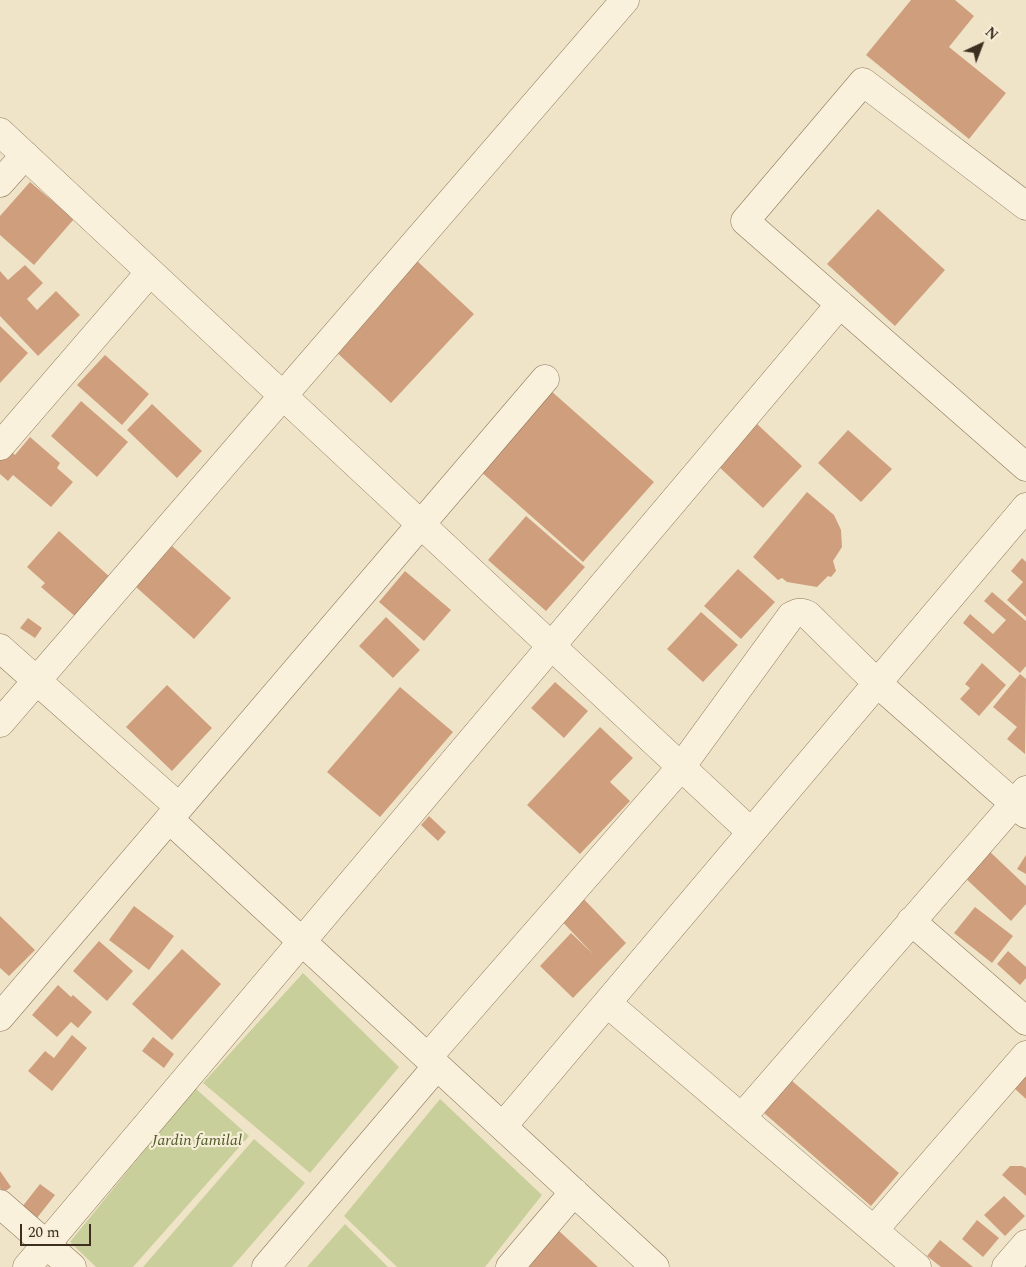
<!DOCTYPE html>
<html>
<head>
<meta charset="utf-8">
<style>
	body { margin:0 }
	#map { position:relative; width:1026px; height:1267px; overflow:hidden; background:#f0e4c8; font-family:Spectral,serif }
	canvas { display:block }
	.north { position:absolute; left:956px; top:20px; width:50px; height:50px; -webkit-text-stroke:4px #f7eed8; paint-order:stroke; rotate:43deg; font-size:14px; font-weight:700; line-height:20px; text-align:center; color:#3d2e20 }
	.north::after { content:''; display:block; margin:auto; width:18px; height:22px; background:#3d2e20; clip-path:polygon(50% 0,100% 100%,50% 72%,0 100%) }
	.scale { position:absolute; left:20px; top:1224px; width:71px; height:22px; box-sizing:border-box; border:2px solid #3d2e20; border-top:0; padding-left:6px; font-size:15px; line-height:18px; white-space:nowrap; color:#3d2e20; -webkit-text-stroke:4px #f7eed8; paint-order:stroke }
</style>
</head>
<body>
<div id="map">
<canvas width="1026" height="1267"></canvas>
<div class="north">N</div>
<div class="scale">20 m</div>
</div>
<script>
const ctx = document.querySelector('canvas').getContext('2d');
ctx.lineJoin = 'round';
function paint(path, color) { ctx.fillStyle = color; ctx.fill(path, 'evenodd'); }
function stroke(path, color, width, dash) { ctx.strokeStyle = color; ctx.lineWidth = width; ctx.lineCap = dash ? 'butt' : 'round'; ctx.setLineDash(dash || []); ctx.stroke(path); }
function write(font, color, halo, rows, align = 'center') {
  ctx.font = font + ' Spectral,serif'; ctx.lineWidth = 4.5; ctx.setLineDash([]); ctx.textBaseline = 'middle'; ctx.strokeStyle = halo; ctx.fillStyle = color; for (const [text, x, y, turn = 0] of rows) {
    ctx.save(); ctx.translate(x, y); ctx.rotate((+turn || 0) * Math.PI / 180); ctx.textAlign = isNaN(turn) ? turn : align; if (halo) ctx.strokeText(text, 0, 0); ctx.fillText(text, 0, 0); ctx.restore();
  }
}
const green = new Path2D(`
	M303 973 399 1067 310 1173 203 1083Z
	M195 1088 249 1136 133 1267H96L70 1242Z
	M440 1099 542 1195 485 1267H397L344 1216Z
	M254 1139 305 1183 232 1267H143Z
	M345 1224 388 1267H307Z`);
const building = new Path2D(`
	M911 0H955L974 16 949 47 1006 93 969 139 866 55Z
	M30 182 74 219 34 265 0 235V216Z
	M878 209 945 270 895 326 827 264Z
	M415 259 474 314 391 403 332 348Z
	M25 265 43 283 27 299 37 310 56 291 80 315 38 356 0 316V271L8 280Z
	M0 326 28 353 0 383Z
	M105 355 149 394 122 425 77 385Z
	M550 390 654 482 583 562 479 470Z
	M81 401 128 442 97 477 51 436Z
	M152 404 202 451 177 478 127 430Z
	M756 423 802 466 763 508 717 465Z
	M848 430 892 469 861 502 818 463Z
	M30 437 60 463 57 468 73 482 51 507 13 475 8 481 0 474V448L3 444 15 455Z
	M807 492 834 515 841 530 842 547 833 561 836 571 831 577 828 576 817 587 787 582 782 578 778 580 753 557Z
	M526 516 585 567 546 611 488 560Z
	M59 531 111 578 76 617 41 587 45 583 27 567Z
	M172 546 231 598 194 639 136 587Z
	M1022 558 1026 562V617L1007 600 1023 582 1011 571Z
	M738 569 775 602 741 639 704 606Z
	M405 571 451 610 424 641 379 602Z
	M992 592 1026 621V666L1020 673 963 623 970 614 993 634 1006 620 984 601Z
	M701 612 738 645 703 682 667 649Z
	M386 617 420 650 393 678 359 646Z
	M28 618 42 628 35 638 20 628Z
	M982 663 1006 685 979 716 960 699 970 688 965 684Z
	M1020 674 1026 679 1025 754 1007 739 1017 727 993 707Z
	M555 682 588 711 564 738 531 708Z
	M167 685 212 728 172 771 126 727Z
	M400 687 453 732 380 817 327 772Z
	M600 727 633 758 610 782 630 801 580 854 527 805Z
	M429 816 446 832 438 841 421 825Z
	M987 849 1026 886V904L1011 921 962 875Z
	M1026 855V874L1017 869Z
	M577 892 626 943 573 998 540 966 571 933 593 954 555 914Z
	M134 906 174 936 149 970 109 940Z
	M975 907 1013 936 992 963 954 933Z
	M0 916 35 950 9 976 0 968Z
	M99 941 133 971 107 1001 73 971Z
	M182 949 221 984 172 1040 132 1004Z
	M1008 951 1026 967V978L1020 985 997 964Z
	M58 985 71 997 73 995 92 1012 78 1028 71 1022 57 1037 32 1015Z
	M72 1035 87 1048 52 1091 28 1071 45 1051 54 1058Z
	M153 1037 174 1054 164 1068 142 1051Z
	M1026 1073V1099L1013 1087Z
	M791 1080 899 1173 871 1206 764 1113Z
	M1010 1166H1022L1026 1168V1196L1002 1175Z
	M0 1171 11 1187 3 1193 0 1188Z
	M40 1184 55 1195 37 1218 22 1207Z
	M1004 1196 1025 1216 1005 1236 984 1215Z
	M977 1220 999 1238 983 1257 962 1239Z
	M558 1230 598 1267H525Z
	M940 1240 973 1267H941L927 1256Z`);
const minor = new Path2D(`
	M0 132 751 832
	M0 183 25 155
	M1026 206 863 82 745 221 1026 467
	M0 446 150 272
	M0 648 179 807
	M0 723 625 0
	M169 819 655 1267
	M911 921 1026 1021
	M607 1003 917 1267
	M0 1017 545 379
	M428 1057 681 767 791 616C797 612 801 611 808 615L877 683 1026 814
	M742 1117 1026 790
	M503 1126 1026 507
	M0 1204 72 1267
	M874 1230 1026 1055
	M27 1267 840 304
	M266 1267 437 1066
	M510 1267 574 1192
	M1006 1267 1026 1244`);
const parkNames = [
	["Jardin familal",197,1142]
];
paint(green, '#c9cf9b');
paint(building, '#cf9f7d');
stroke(minor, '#8d765c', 29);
stroke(minor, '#faf1dc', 28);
write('italic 16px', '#4d5a26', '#f7eed8', parkNames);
</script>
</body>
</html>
